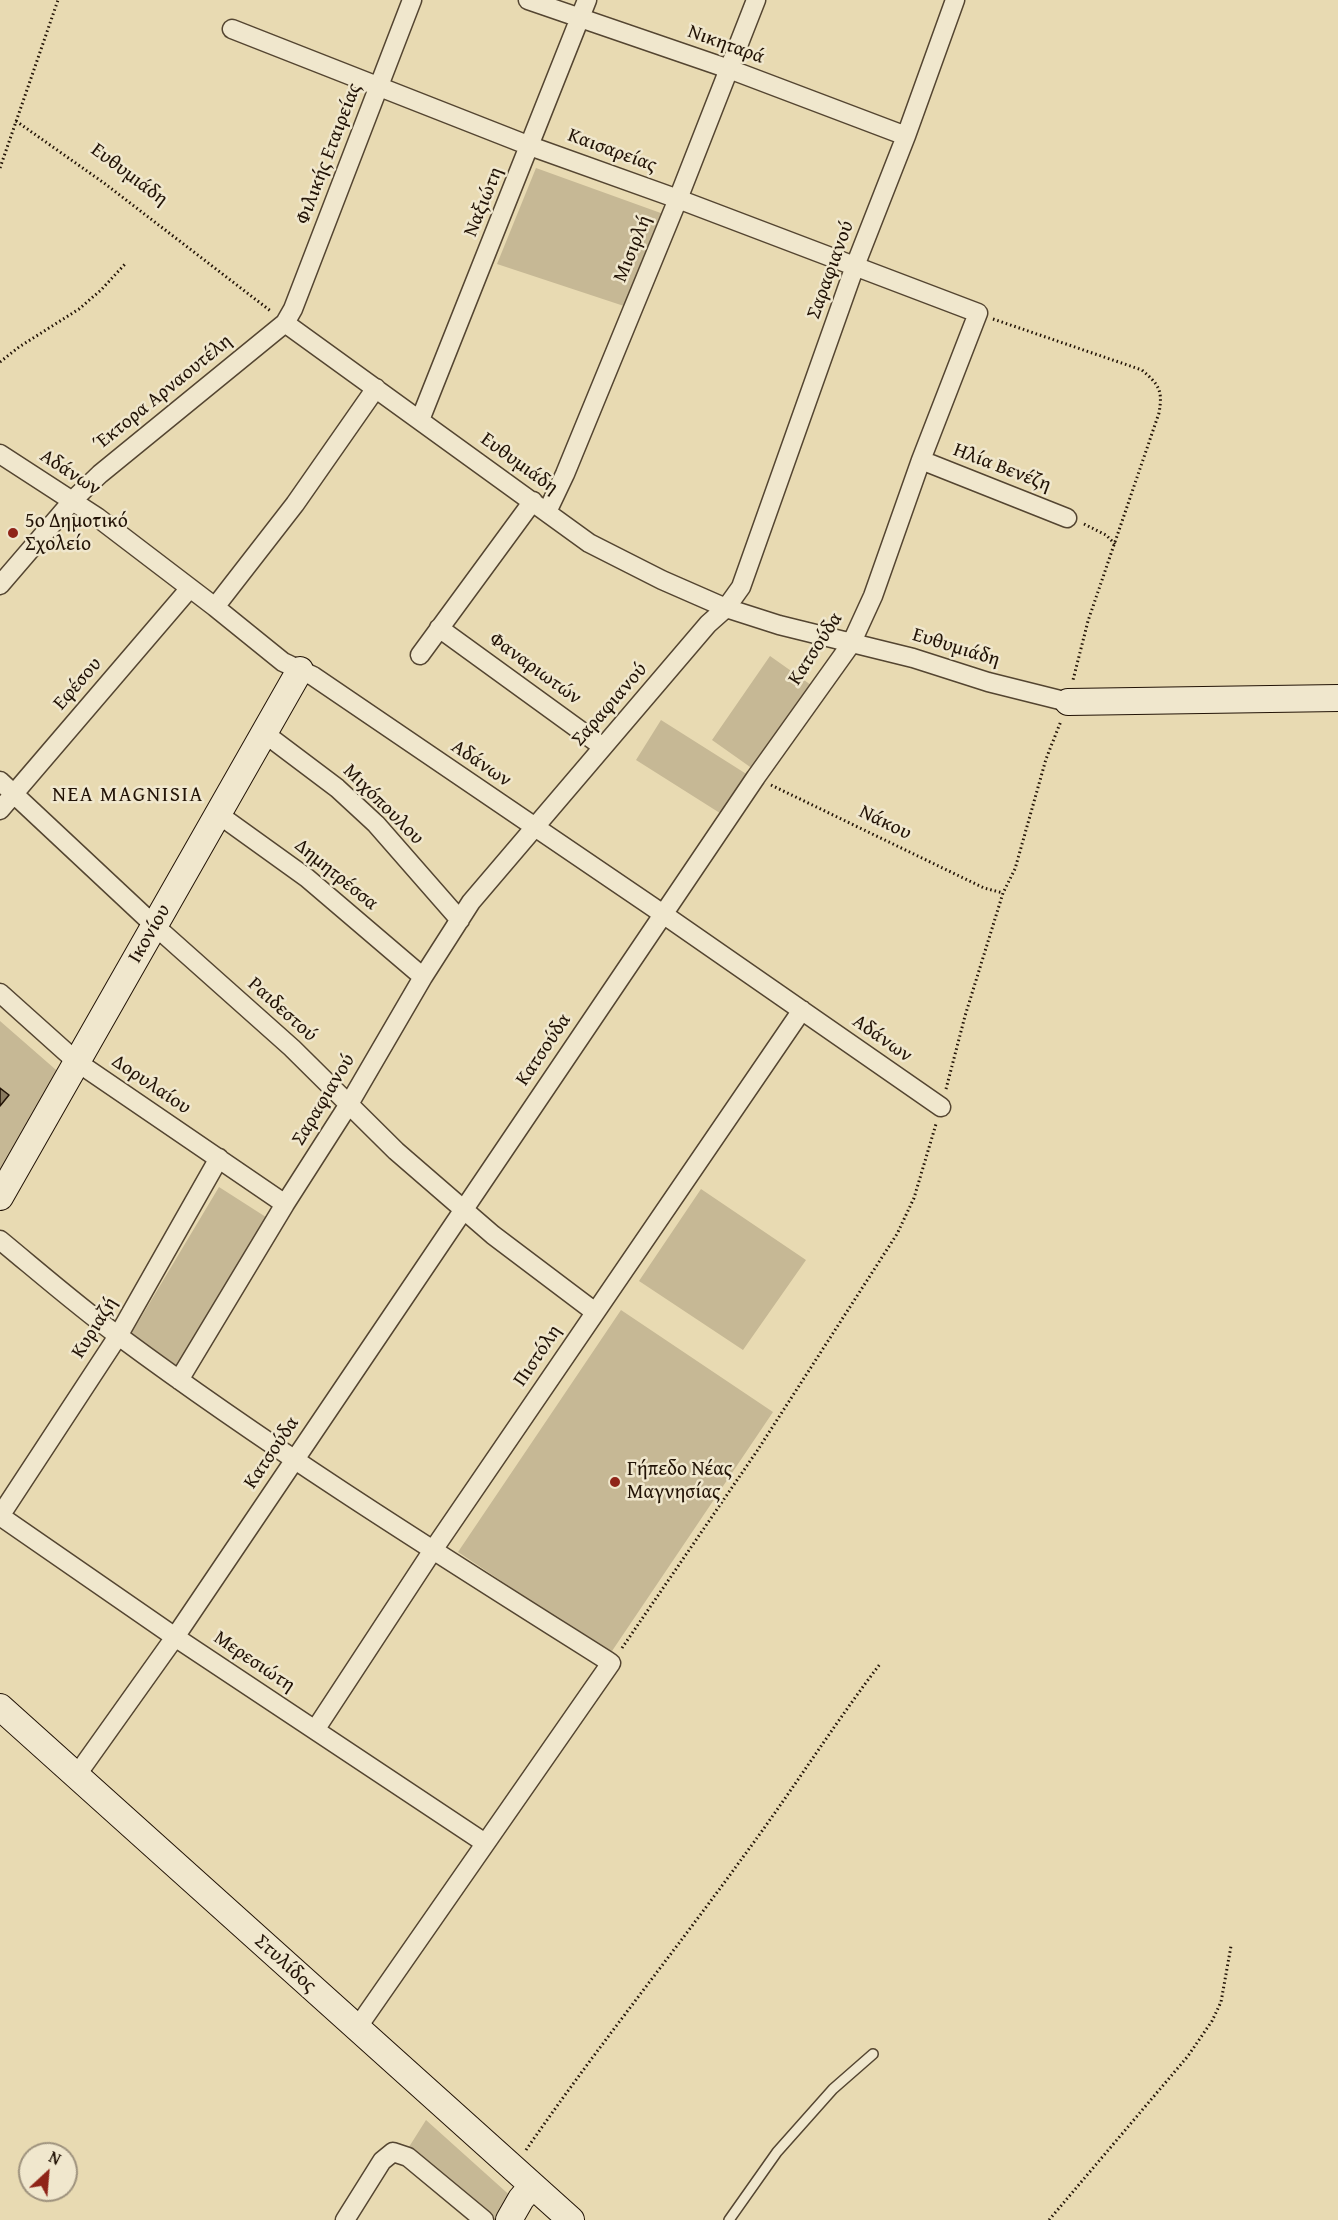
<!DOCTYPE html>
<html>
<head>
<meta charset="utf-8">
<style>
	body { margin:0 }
	#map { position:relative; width:1338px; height:2220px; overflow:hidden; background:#e8dab2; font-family:"Gentium Book Plus",serif }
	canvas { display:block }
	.north { position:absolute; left:18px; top:2142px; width:60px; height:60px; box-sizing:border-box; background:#f0e7cd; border:2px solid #9e927d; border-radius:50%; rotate:26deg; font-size:16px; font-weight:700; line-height:24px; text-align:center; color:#221306 }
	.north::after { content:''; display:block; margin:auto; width:21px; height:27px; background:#8f2418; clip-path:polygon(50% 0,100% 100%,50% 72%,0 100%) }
</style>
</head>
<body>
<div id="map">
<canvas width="1338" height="2220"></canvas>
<div class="north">N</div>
</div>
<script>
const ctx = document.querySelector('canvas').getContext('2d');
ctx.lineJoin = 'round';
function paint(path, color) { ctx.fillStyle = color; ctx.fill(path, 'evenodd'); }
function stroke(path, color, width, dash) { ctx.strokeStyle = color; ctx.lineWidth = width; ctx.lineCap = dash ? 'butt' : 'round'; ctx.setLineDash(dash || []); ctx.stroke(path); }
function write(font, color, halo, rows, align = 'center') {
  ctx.font = font + ' "Gentium Book Plus",serif'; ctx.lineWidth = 5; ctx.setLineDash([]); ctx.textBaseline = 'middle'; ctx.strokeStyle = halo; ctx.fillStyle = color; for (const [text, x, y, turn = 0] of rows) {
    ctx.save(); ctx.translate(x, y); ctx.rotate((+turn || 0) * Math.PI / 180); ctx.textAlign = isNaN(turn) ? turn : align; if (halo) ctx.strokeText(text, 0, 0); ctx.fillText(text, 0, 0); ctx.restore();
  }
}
const green = new Path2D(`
	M536 168 669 216 630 308 497 264Z
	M770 656 811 685 753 769 712 740Z
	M661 720 748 775 723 815 636 760Z
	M0 1021 63 1076 0 1183Z
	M219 1187 269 1219 179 1367 131 1334Z
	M701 1189 806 1260 743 1350 639 1281Z
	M621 1310 773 1412 610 1654 458 1552Z
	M426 2120 515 2200 510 2220H477L402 2158Z`);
const building = new Path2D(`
	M0 1088 9 1095 0 1106Z`);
const path = new Path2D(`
	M16 121 104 183 272 312
	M0 168 58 0
	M993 319 1142 370C1159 385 1163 390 1159 413L1088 621 1073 680
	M0 362 19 347 79 309 101 290 126 263
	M1084 524 1106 535 1115 544
	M771 785 984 888 1003 893
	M946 1089 965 1016 1003 893 1015 869 1046 759 1061 721
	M622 1648 757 1451 897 1234 914 1198 936 1124
	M526 2150C595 2050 672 1955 743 1857 790 1794 832 1727 880 1664
	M1049 2220 1188 2056 1212 2021 1221 2002 1231 1946`);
const lane = new Path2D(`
	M729 2220 777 2152 833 2089 873 2054`);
const street = new Path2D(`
	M528 0 729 69 906 136
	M285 323 589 543 662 580 726 608 779 625 913 658 988 682 1068 702
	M420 420 587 0
	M0 454 97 517 215 607 283 662 313 676 663 914 941 1107
	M921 460 1067 518
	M547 512 565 474 678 199 756 0
	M0 585 73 500 100 474 285 323 293 309 412 0
	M215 607 295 504 376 388
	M439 628 603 747
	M420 655 533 501
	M264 733 337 788 376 824 460 920
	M0 781 155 926 292 1048 396 1151 493 1235 595 1312
	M0 810 190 588
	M218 814 307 878 423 977
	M0 993 77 1062 285 1204
	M0 1240C40 1273 79 1307 120 1337 278 1454 445 1558 611 1663L357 2028
	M179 1380 285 1204 349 1104 423 977 471 902 708 624 726 608 741 587 855 266 906 136 955 0
	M0 1516 175 1637 485 1843
	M0 1516 118 1336 219 1158
	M315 1730 433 1550 802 1010
	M76 1776 175 1637 756 777 851 644 873 596 921 460 978 313 678 199 530 146 232 29
	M345 2220 382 2161 393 2152 408 2157 484 2220`);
const secondary = new Path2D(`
	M1068 702 1338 698
	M0 1197 300 670
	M0 1707 571 2220
	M509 2220 521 2199 532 2186`);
const markers = [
	[13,533,6,"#8f2418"],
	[615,1482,6,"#8f2418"]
];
const streetNames = [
	["Νικηταρά",726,45,20],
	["Καισαρείας",612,151,20],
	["Φιλικής Εταιρείας",329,154,-69],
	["Ευθυμιάδη",129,175,37],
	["Ναξιώτη",484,202,-68],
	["Μισιρλή",633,249,-68],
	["Σαραφιανού",831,270,-70],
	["Έκτορα Αρναουτέλη",163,393,-39],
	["Ευθυμιάδη",519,464,36],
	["Ηλία Βενέζη",1002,468,21],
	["Αδάνων",70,473,33],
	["Ευθυμιάδη",956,648,17],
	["Κατσούδα",816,649,-57],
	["Φαναριωτών",535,669,36],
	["Εφέσου",78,684,-49],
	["Σαραφιανού",610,705,-49],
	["Αδάνων",481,764,34],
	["Μιχόπουλου",383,805,45],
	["Νάκου",885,823,26],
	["Δημητρέσσα",336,875,39],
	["Ικονίου",150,934,-60],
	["Ραιδεστού",282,1010,42],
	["Αδάνων",882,1039,35],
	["Κατσούδα",544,1050,-56],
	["Δορυλαίου",151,1085,34],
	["Σαραφιανού",324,1100,-59],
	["Κυριαζή",95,1328,-58],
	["Πιστόλη",538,1356,-56],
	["Κατσούδα",272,1453,-56],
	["Μερεσιώτη",254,1662,34],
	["Στυλίδος",285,1964,42]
];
const poiNames = [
	["5ο Δημοτικό",25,522],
	["Σχολείο",25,545],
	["Γήπεδο Νέας",627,1470],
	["Μαγνησίας",627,1493]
];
const neighbourhoodNames = [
	["NEA MAGNISIA",128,796]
];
paint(green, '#c6b895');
paint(building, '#897a5f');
stroke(building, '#221306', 1.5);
stroke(lane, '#544531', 12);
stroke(street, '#544531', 21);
stroke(secondary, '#221306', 28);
stroke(path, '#221306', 3, [1.5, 3]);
stroke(lane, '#f0e7cd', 9);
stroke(street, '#f0e7cd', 18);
stroke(secondary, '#f0e7cd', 26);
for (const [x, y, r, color] of markers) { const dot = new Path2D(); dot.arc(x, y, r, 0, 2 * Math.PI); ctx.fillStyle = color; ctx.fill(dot); stroke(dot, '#f0e7cd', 2); }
write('20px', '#221306', '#f0e7cd', streetNames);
write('20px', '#221306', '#f0e7cd', poiNames, 'left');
ctx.letterSpacing = '1.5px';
write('21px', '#221306', '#f0e7cd', neighbourhoodNames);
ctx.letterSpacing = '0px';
</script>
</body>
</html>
